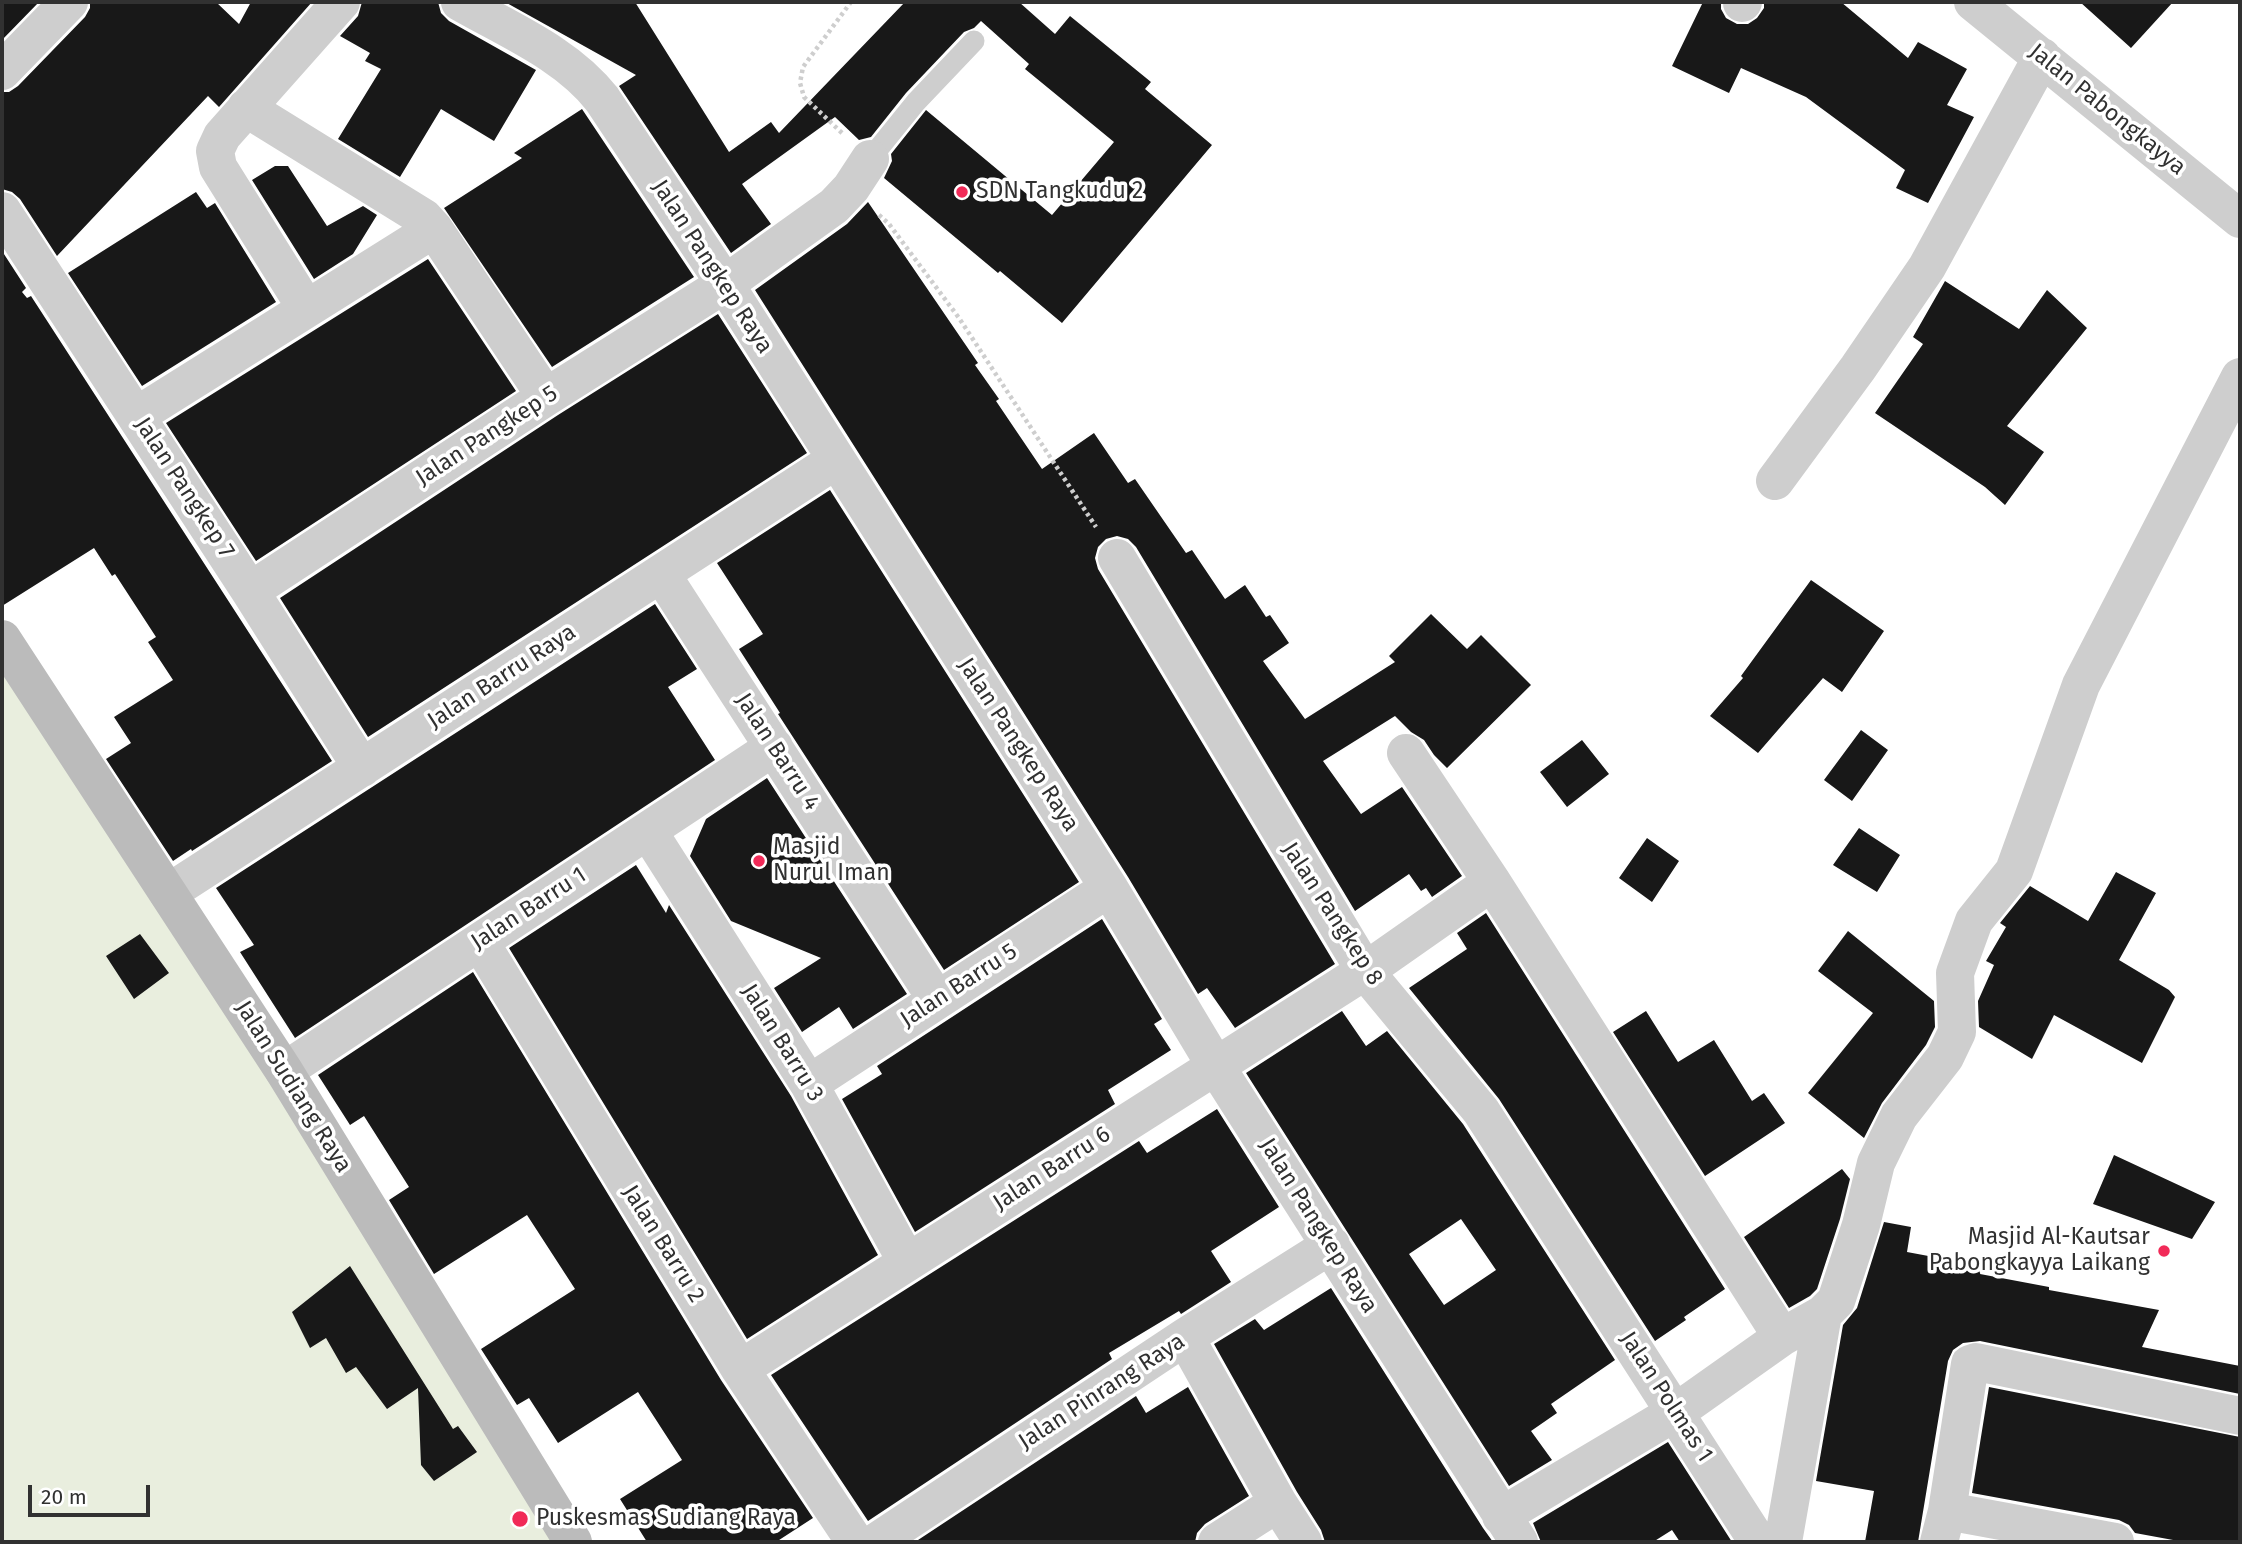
<!DOCTYPE html>
<html>
<head>
<meta charset="utf-8">
<style>
	body { margin:0 }
	#map { position:relative; width:2242px; height:1544px; overflow:hidden; background:#fff; font-family:"Fira Sans",sans-serif }
	canvas { display:block }
	.frame { position:absolute; inset:0; border:4px solid #313131; pointer-events:none }
	.scale { position:absolute; left:28px; top:1485px; width:122px; height:32px; box-sizing:border-box; border:4px solid #313131; border-top:0; padding-left:9px; font-size:21px; line-height:24px; white-space:nowrap; color:#313131; -webkit-text-stroke:5px #fff; paint-order:stroke }
</style>
</head>
<body>
<div id="map">
<canvas width="2242" height="1544"></canvas>
<div class="frame"></div>
<div class="scale">20 m</div>
</div>
<script>
const ctx = document.querySelector('canvas').getContext('2d');
ctx.lineJoin = 'round';
function paint(path, color) { ctx.fillStyle = color; ctx.fill(path, 'evenodd'); }
function stroke(path, color, width, dash) { ctx.strokeStyle = color; ctx.lineWidth = width; ctx.lineCap = dash ? 'butt' : 'round'; ctx.setLineDash(dash || []); ctx.stroke(path); }
function write(font, color, halo, rows, align = 'center') {
  ctx.font = font + ' "Fira Sans",sans-serif'; ctx.lineWidth = 7; ctx.setLineDash([]); ctx.textBaseline = 'middle'; ctx.strokeStyle = halo; ctx.fillStyle = color; for (const [text, x, y, turn = 0] of rows) {
    ctx.save(); ctx.translate(x, y); ctx.rotate((+turn || 0) * Math.PI / 180); ctx.textAlign = isNaN(turn) ? turn : align; if (halo) ctx.strokeText(text, 0, 0); ctx.fillText(text, 0, 0); ctx.restore();
  }
}
const green = new Path2D(`
	M2 639 573 1542H2Z`);
const building = new Path2D(`
	M2 2H39L2 40Z
	M90 2H216L239 24 251 2H312L219 107 208 96 57 256 20 199 12 192 2 189V92H9L18 86 85 17 90 8Z
	M362 2H438L441 13 449 21 536 70 494 141 441 109 400 177 338 139 381 69 365 61 370 53 340 36 358 16Z
	M505 2H635L729 152 771 122 779 133 905 2H1019L1055 34 1070 16 1151 82 1145 89 1212 145 1062 323 1000 271 998 273 884 178 892 161 891 154 926 110 1052 215 1114 142 1025 69 1029 64 981 21 974 28 964 32 906 93 871 137 859 140 835 117 742 184 771 224 731 253 619 86 636 75Z
	M1703 2H1721V9L1726 18 1737 24H1748L1757 18 1764 8V2H1841L1908 58 1918 42 1967 69 1947 105 1974 117 1928 203 1896 188 1905 170 1806 97 1741 68 1729 93 1672 66Z
	M2080 2H2173L2131 48Z
	M582 109 694 277 552 367 444 208 522 158 514 153Z
	M275 166H288L327 226 363 206 377 215 353 254 314 279 252 180Z
	M196 192 207 208 215 203 276 302 142 386 68 273Z
	M868 202 978 363 975 365 999 399 996 401 1042 469 1094 433 1128 483 1135 479 1186 553 1192 550 1225 599 1245 585 1266 617 1270 615 1289 643 1263 661 1305 719 1395 662 1389 656 1431 614 1467 649 1481 635 1531 685 1447 768 1434 755 1424 740 1411 732 1395 716 1323 761 1361 814 1402 787 1462 876 1432 897 1426 888 1421 891 1409 874 1355 911 1136 547 1128 539 1117 536 1106 539 1098 547 1095 558 1098 569 1335 964 1235 1028 1207 988 1198 994 1128 877 755 290 847 224Z
	M2 251 26 288 22 292 27 298 31 296 332 761 192 851 191 849 173 861 106 759 131 743 114 717 173 680 148 642 156 637 115 574 112 576 94 548 2 606Z
	M428 259 516 391 256 561 166 423Z
	M1945 281 2019 329 2047 290 2087 328 2007 426 2044 452 2005 505 1985 487 1875 413 1923 344 1913 337Z
	M718 314 807 453 368 737 280 598 558 415Z
	M830 490 1079 882 944 970 778 714 780 713 739 649 763 634 717 563Z
	M1811 580 1884 631 1842 692 1823 678 1758 753 1710 716 1743 678 1741 676Z
	M655 604 697 669 668 687 715 760 295 1038 240 952 254 945 216 888Z
	M1861 730 1888 750 1852 801 1824 780Z
	M1582 740 1609 774 1567 807 1540 772Z
	M767 778 907 994 853 1029 839 1007 802 1032 774 988 821 958 731 921 690 856 706 819Z
	M1859 828 1900 855 1877 892 1833 865Z
	M1647 838 1679 861 1652 902 1619 878Z
	M636 865 666 913 669 905 791 1096 878 1255 747 1339 509 948Z
	M2116 872 2156 893 2119 960 2169 990 2175 997 2142 1063 2054 1015 2032 1059 1979 1027 1978 1001 1994 965 1986 961 2006 927 2000 923 2030 886 2088 921Z
	M1486 913 1725 1289 1684 1317 1686 1320 1655 1341 1499 1099 1409 988 1467 949 1457 933Z
	M1102 919 1162 1019 1154 1024 1171 1050 1108 1090 1115 1104 915 1232 842 1099 882 1074 877 1066Z
	M1848 931 1934 1001 1935 1027 1926 1045 1882 1103 1864 1138 1808 1093 1873 1013 1818 971Z
	M140 934 169 973 134 999 106 956Z
	M473 972 721 1380 813 1518 776 1542H647L620 1499 682 1460 638 1392 558 1443 529 1398 517 1405 481 1349 575 1289 527 1215 434 1274 389 1200 409 1187 364 1116 350 1125 318 1075Z
	M1342 1011 1366 1046 1387 1031 1463 1124 1615 1360 1551 1404 1557 1413 1531 1431 1552 1460 1509 1486 1246 1073ZM1461 1219 1496 1270 1444 1305 1409 1254Z
	M1646 1011 1678 1062 1714 1040 1752 1101 1764 1093 1785 1123 1705 1176 1613 1032Z
	M1217 1109 1279 1207 1211 1251 1231 1282 1181 1314 1179 1311 1109 1353 1112 1359 868 1521 771 1375 1139 1141 1147 1153Z
	M2114 1155 2215 1202 2192 1239 2093 1204Z
	M1842 1169 1850 1179 1840 1219 1817 1289 1810 1296 1789 1308 1744 1237Z
	M1884 1222 1911 1227 1907 1252 1982 1266 1980 1274 2049 1287V1290L2159 1310 2142 1347 2240 1366V1394L1980 1341 1963 1343 1953 1350 1948 1361 1918 1542H1865L1874 1491 1816 1481 1843 1325 1857 1308Z
	M350 1266 453 1429 458 1426 477 1452 434 1481 421 1465 418 1388 387 1409 356 1367 346 1373 326 1338 310 1348 292 1312Z
	M1331 1288 1483 1528 1493 1542H1325L1321 1530 1297 1492 1214 1344 1255 1319 1264 1330Z
	M1188 1387 1249 1496 1205 1524 1197 1533 1195 1542H915L1136 1396 1146 1413Z
	M1989 1387 2240 1437V1542H2184L2135 1533 2129 1525 2119 1520 1972 1493Z
	M1668 1442 1732 1542H1680L1672 1530 1653 1542H1541L1533 1523Z`);
const path = new Path2D(`
	M842 133 804 97 800 83 803 67 851 2
	M879 215 889 224 959 318 1096 527`);
const lane = new Path2D(`
	M870 159 916 102 974 41`);
const street = new Path2D(`
	M460 2C509 30 567 54 602 99L725 284 1109 888 1215 1065 1519 1542
	M1973 2 2240 219
	M1742 3 1743 2
	M2 71 69 2
	M246 108 424 218 434 229 546 397
	M2 211 250 591 362 768
	M306 308 218 167 215 151 222 136 341 2
	M136 416 434 229
	M1775 481 1858 368 1927 267 2042 57
	M1117 558 1365 971 1481 1111 1758 1542
	M662 575 937 1000
	M250 591 546 397 725 284 834 206 851 188 870 159
	M1406 753 1492 882 1782 1337
	M648 831 809 1084 907 1262
	M168 893 836 460
	M480 942 740 1369 855 1542
	M284 1071 774 747
	M809 1084 1109 888
	M1185 1337 1278 1503 1303 1542
	M740 1369 1365 971 1492 882
	M1947 1511 1970 1364 1976 1362 2240 1416
	M1501 1516 1676 1412 1782 1337 1823 1314 1836 1301 1861 1225 1876 1163 1899 1116 1945 1057 1957 1032 1955 973 1974 921 2014 871 2081 685 2240 377
	M876 1542 1185 1337 1331 1245
	M1217 1542 1278 1503
	M1783 1542 1823 1314
	M1939 1542 1947 1511 2115 1542`);
const secondary = new Path2D(`
	M2 639 284 1071 573 1542`);
const markers = [
	[962,192,7,"#f12a58"],
	[759,861,7,"#f12a58"],
	[2164,1251,7,"#f12a58"],
	[520,1519,9,"#f12a58"]
];
const streetNames = [
	["Jalan Pabongkayya",2107,110,39],
	["Jalan Pangkep Raya",712,267,57],
	["Jalan Pangkep 5",487,436,-33],
	["Jalan Pangkep 7",184,488,57],
	["Jalan Barru Raya",502,677,-33],
	["Jalan Pangkep Raya",1018,745,57],
	["Jalan Barru 4",777,752,57],
	["Jalan Barru 1",529,909,-33],
	["Jalan Pangkep 8",1332,914,57],
	["Jalan Barru 5",959,986,-33],
	["Jalan Barru 3",782,1043,58],
	["Jalan Sudiang Raya",293,1087,58],
	["Jalan Barru 6",1052,1169,-33],
	["Jalan Pangkep Raya",1318,1226,58],
	["Jalan Barru 2",663,1244,58],
	["Jalan Pinrang Raya",1102,1392,-33],
	["Jalan Polmas 1",1666,1397,57]
];
const poiNames = [
	["SDN Tangkudu 2",976,192],
	["Masjid",773,848],
	["Nurul Iman",773,874],
	["Masjid Al-Kautsar",2150,1238,"right"],
	["Pabongkayya Laikang",2150,1264,"right"],
	["Puskesmas Sudiang Raya",536,1519]
];
paint(green, '#e9eede');
paint(building, '#181818');
stroke(path, '#cecece', 4.5, [3.5, 3.5]);
stroke(lane, '#cecece', 21);
stroke(street, '#cecece', 38);
stroke(secondary, '#bbb', 38);
for (const [x, y, r, color] of markers) { const dot = new Path2D(); dot.arc(x, y, r, 0, 2 * Math.PI); ctx.fillStyle = color; ctx.fill(dot); stroke(dot, '#fff', 2.5); }
write('23px', '#313131', '#fff', streetNames);
write('23px', '#313131', '#fff', poiNames, 'left');
</script>
</body>
</html>
